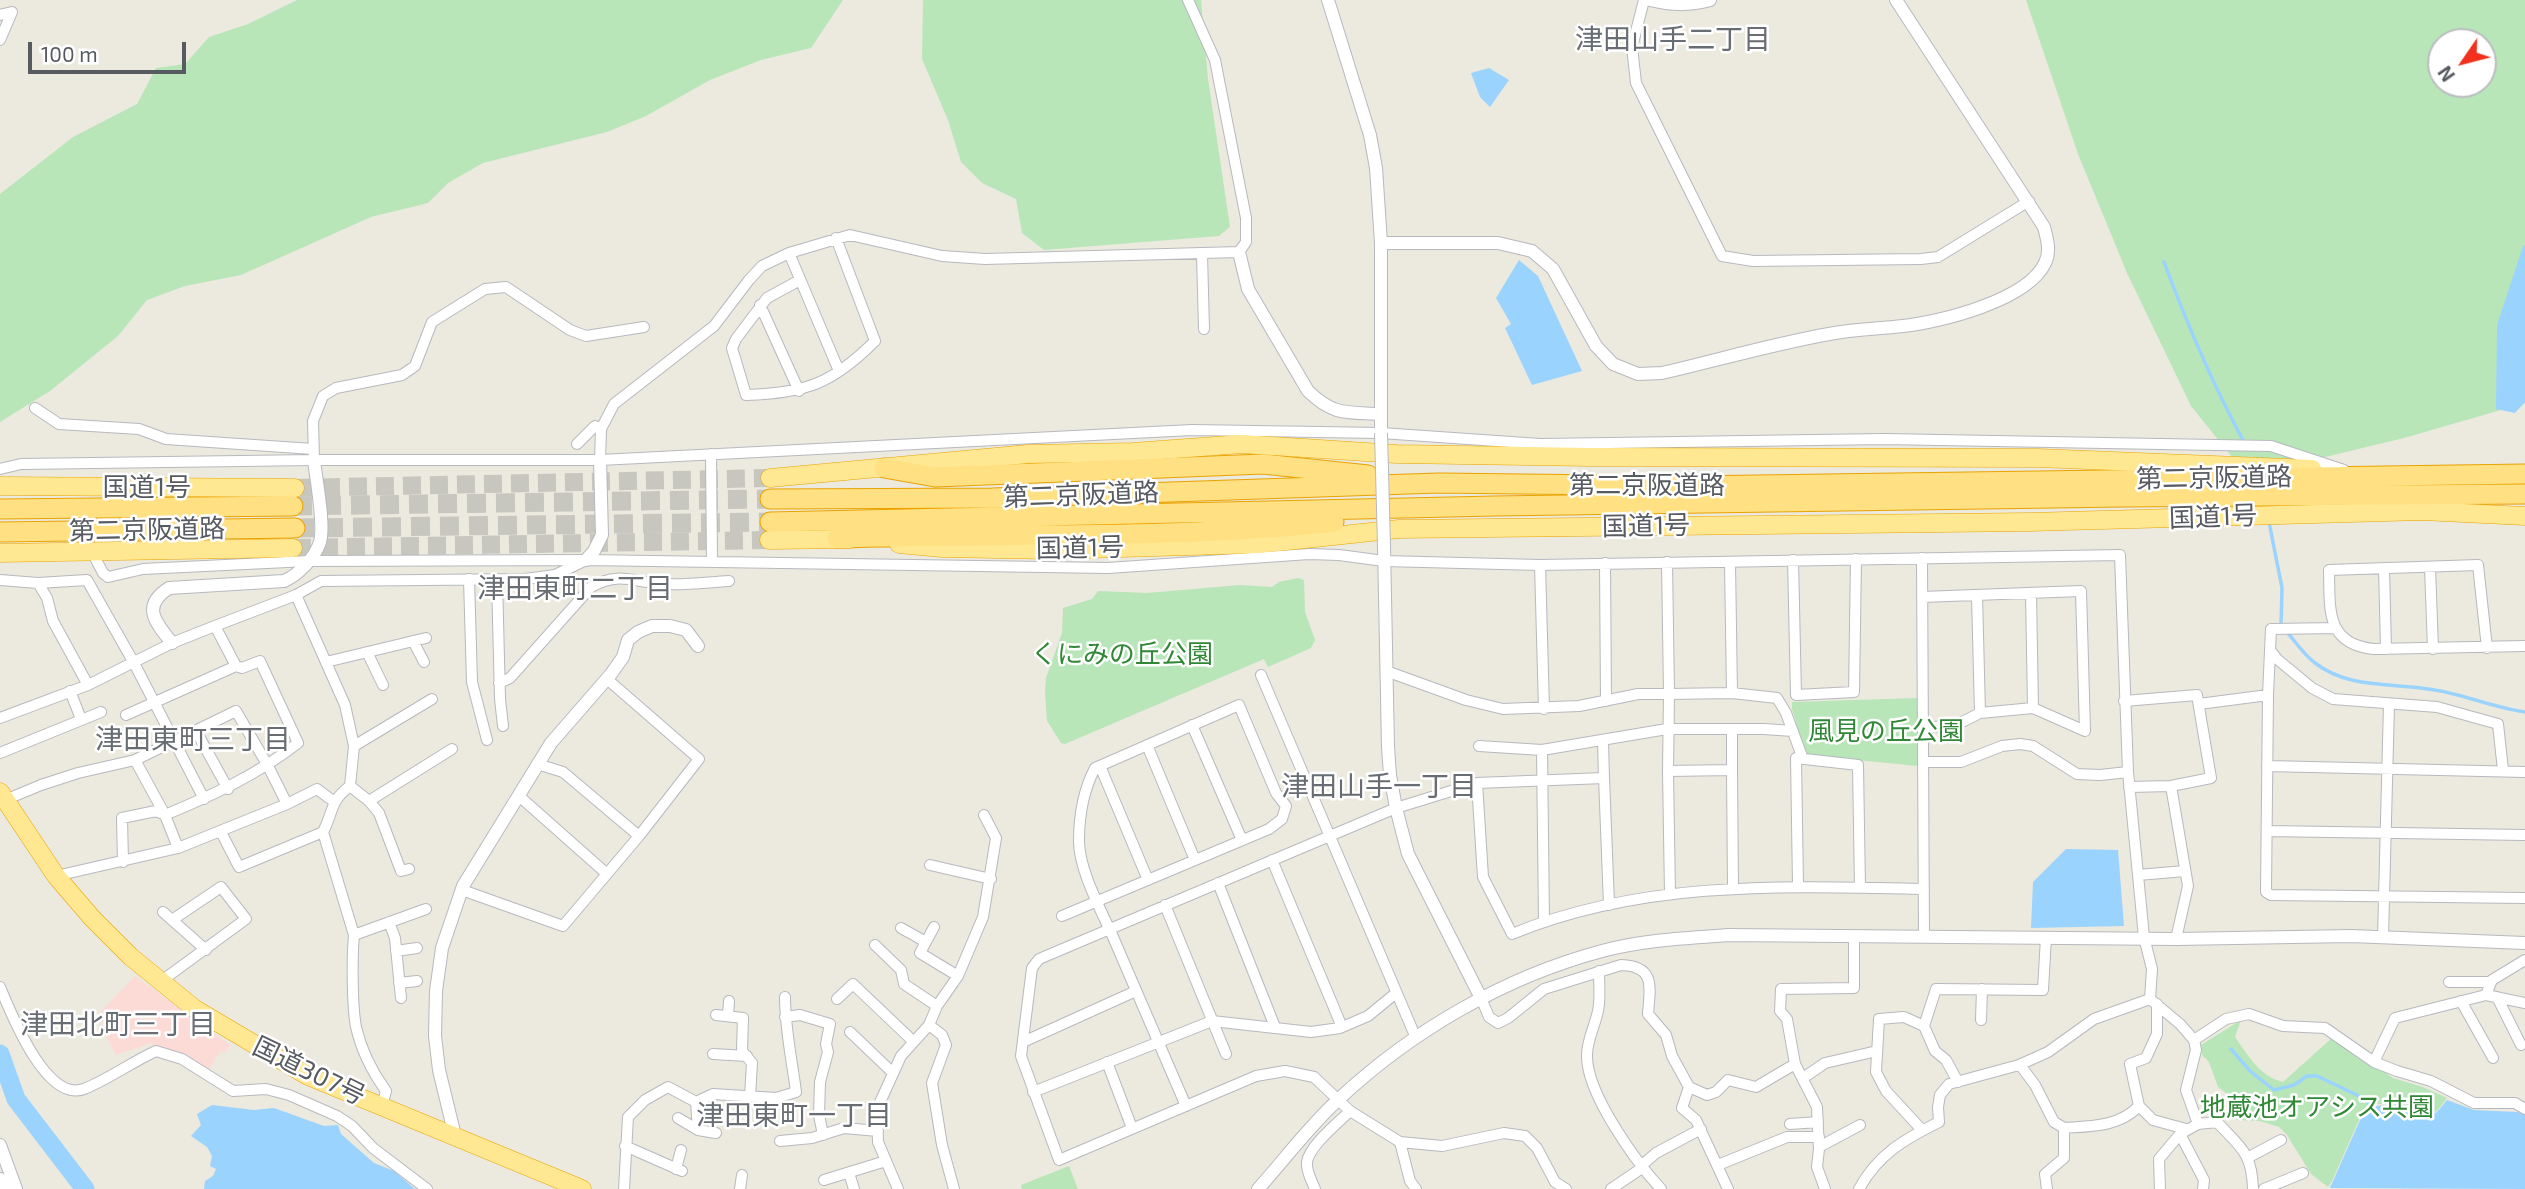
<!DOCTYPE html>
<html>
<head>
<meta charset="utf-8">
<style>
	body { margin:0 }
	#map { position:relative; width:2525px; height:1189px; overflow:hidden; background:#ece9de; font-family:"Exo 2",sans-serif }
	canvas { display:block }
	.north { position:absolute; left:2427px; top:28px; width:70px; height:70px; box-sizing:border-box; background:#fff; border:2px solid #bcbdc0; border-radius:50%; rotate:235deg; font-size:19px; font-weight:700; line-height:28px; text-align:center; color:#575b61 }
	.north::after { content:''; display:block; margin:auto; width:24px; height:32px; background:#f2301e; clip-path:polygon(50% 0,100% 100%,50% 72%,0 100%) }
	.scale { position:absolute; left:28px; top:42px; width:158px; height:32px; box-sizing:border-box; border:4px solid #575b61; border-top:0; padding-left:9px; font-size:21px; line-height:24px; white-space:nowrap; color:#575b61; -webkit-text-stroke:5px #fff; paint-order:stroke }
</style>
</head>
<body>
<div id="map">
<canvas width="2525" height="1189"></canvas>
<div class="north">N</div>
<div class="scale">100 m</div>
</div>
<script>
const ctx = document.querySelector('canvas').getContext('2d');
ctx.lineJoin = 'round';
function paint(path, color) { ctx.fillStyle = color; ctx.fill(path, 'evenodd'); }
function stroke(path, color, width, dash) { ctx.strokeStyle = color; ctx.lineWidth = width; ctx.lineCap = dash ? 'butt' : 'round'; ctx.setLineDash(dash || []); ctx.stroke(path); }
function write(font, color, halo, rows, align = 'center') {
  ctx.font = font + ' "Exo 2","Noto Sans JP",sans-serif'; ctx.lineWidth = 5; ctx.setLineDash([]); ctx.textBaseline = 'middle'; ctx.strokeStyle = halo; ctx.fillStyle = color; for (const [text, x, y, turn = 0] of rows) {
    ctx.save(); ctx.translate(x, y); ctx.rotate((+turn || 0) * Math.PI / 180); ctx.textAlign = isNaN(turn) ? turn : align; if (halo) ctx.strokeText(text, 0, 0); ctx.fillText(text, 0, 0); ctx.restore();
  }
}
const medical = new Path2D(`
	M135 976 230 1045 225 1053 221 1051 208 1070 156 1049 151 1043 116 1055 102 1029 100 1012Z`);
const green = new Path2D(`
	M297 0H843L811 48 761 60 710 80 646 116 607 132 483 163 448 183 428 203 371 217 241 275 185 286 147 300 118 336 50 391 0 422V194L73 137 137 104 156 68 185 64 209 37 248 24Z
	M923 0H1201L1208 79 1230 227 1219 236 1044 250 1022 233 1016 199 982 183 961 162 948 120 922 59Z
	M2026 0H2525V403L2404 438 2275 469 2232 457 2191 406 2127 273 2078 154ZM2441 42H2483V84H2441Z
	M1298 578 1304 580 1305 612 1315 640 1311 648 1268 667 1264 659 1065 744 1061 743 1047 721 1045 692 1046 678 1062 633 1063 608 1092 599 1098 591 1147 593 1240 585 1272 587 1279 582Z
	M1917 698 1918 766 1806 755 1792 709V702Z
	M2241 1020 2235 1037C2248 1055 2260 1077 2283 1082L2333 1037 2393 1078 2423 1087 2447 1098 2436 1112 2413 1106 2387 1104H2376L2363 1111 2332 1181 2328 1187 2311 1174 2287 1135 2279 1127 2260 1121 2237 1120 2226 1093 2218 1087 2209 1062 2202 1055 2201 1045Z
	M1069 1166 1078 1189H1022L1021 1185Z`);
const water = new Path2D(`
	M1489 68 1509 80 1490 107 1480 97 1471 73Z
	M2525 245V402L2515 413 2496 409 2497 325 2523 246Z
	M1519 260 1538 276 1582 371 1532 385 1505 328 1511 324 1496 298Z
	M2066 849 2118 850 2124 926 2031 928 2033 882Z
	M2447 1100 2474 1110 2517 1112 2525 1115V1189L2330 1188 2364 1111C2386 1100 2413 1104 2436 1113Z
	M212 1105 254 1110 274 1108 324 1126 338 1125 341 1134 374 1163 394 1171 415 1189H204L205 1181 213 1176 216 1169 210 1166 212 1156 207 1147 191 1136 201 1125 197 1114Z`);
const stream = new Path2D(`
	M2164 262C2187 324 2212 383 2244 442
	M2269 522 2282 588 2281 625
	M2286 631C2295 641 2304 655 2315 663 2350 690 2394 682 2435 690 2466 695 2494 708 2525 712
	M2231 1049 2250 1071 2274 1090 2294 1085 2307 1076H2317L2359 1096 2373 1106`);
const river = new Path2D(`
	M0 1054 16 1099 85 1189`);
const trunkTunnel = new Path2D(`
	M295 488 770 478
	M293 548 769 540`);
const motorwayTunnel = new Path2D(`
	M293 506 770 499
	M295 528 770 522`);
const minor = new Path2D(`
	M1644 0 1632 47 1636 83 1722 256 1753 261 1921 259 1938 257 2029 201
	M0 15 12 12 0 40
	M789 253 839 371
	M1202 254 1204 329
	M800 280 767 298 736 339 732 348 746 395C806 393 832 384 875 341L836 238
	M760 305 799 391
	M35 408 59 424 139 429 166 439 313 449
	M577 444 595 426 601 429
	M711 454 712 562
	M314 460 313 421 323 396 336 388 402 375 415 366 432 322 485 289 506 287 570 330 586 336 644 327
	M600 460 601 429 614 404 714 326 749 280 762 266 789 253 850 235 942 256 985 259 1239 252 1246 242V218L1215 60 1188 0
	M0 469 21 464 314 460H600L1192 430 1381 433 1540 444 1884 439 2271 446 2344 470
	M92 552 103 573 108 577 143 569 308 561 586 560 1108 568 1309 554 1339 555 1384 561 1540 565 2120 555 2128 772 2144 937 2152 969 2150 999
	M1922 558 1924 936
	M1793 560 1796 695 1854 692 1856 559
	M1667 562 1669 694 1732 693 1730 562
	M1605 563 1606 701
	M1540 565 1544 709
	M2430 567 2433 649
	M2384 568 2386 649
	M469 579 472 682 487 740
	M497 579 500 699 503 726
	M0 580 38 583 87 580 134 663 204 799
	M38 583 47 598 53 621 88 685
	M2031 593 2033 708
	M296 595 345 705 354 746 350 786C329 802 334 811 323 832L354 935C352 956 352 1006 356 1027 361 1049 373 1073 386 1091L382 1106
	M1977 595 1980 713
	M1922 597 2081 591 2085 731 2033 708 1980 713 1956 725 1923 728
	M215 626 296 595 321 581 525 579 555 575 584 561
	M2335 628 2271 629 2268 695 2266 892 2271 895 2525 898
	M413 641 424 662
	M2487 648 2478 565 2329 570C2330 609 2325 644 2374 649L2525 646
	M2270 650 2277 659 2312 688 2333 699 2437 707 2498 724 2503 770
	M367 652 383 685
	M326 662 426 638
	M1386 671 1466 700 1503 709 1579 706 1638 694H1669L1668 771
	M1261 675 1416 1038
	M499 683 510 678 591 587C620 570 637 584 667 584 688 585 709 582 729 581
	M70 691 81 719
	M1732 693 1777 698 1786 713 1803 759
	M2124 701 2197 695 2211 778 2171 786 2129 787
	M2199 704 2268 695
	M0 718 88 685 172 643 215 626 236 666
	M1192 725 1242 840
	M196 731 228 789
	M1603 741 1604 778
	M1147 745 1195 860
	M354 746 432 699
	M1479 746 1542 750 1667 729H1764L1793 731
	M1542 750 1544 921
	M0 753 101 712
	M135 760 165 815 178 848
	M1923 762H1961L2002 746 2020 744 2033 746 2077 774 2100 775 2128 772
	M537 764 563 772 639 836
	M1100 766 1148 880
	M2267 766 2525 772
	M1732 770V729
	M1477 783 1483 877 1512 934C1643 880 1785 886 1924 889
	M350 786 369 801 379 813 401 871 409 869
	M2171 786 2188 886 2176 939
	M519 796 607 874
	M5 800 41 785 78 773 135 760 236 711 268 766 287 804
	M369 801 452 749
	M2267 831 2525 835
	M221 832 239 867 323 832
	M1272 860 1342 1027
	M123 862 122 818 156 811 165 815C215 794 255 776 298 743L260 661 242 668 236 666 126 715
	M930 865 991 879
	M2138 875 2185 871
	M56 876 178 848 287 804 317 789 333 801
	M1218 883 1275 1027
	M1798 886 1796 758 1858 765 1860 888
	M462 890 563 926 639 836 699 759 607 679
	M1670 894 1668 771 1732 770 1733 888
	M1165 905 1226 1054
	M163 912 206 950
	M1062 916C1131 887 1200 858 1269 829L1282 819 1286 806 1276 793 1239 705 1095 768C1084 789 1079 816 1079 841 1079 870 1101 910 1113 937 1137 993 1161 1049 1186 1106
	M389 922 395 938 401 998
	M934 927 920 953 958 976
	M901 928 926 942
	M354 935 426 909
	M2383 937 2389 704
	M875 945 901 970 904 984 937 1006
	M396 951 417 948
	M1599 971C1599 982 1600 993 1599 1004 1598 1021 1587 1037 1587 1055 1586 1093 1636 1162 1661 1189
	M160 982 246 919 221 887 172 920
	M2449 982H2491
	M399 983 417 981
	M0 987C11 1013 46 1103 84 1089 107 1080 132 1062 156 1051L182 1059 233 1091 266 1089 289 1095 337 1116 352 1126 373 1148 427 1189
	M2486 995 2492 980 2525 960
	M2497 997 2521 1045
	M1481 998 1489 1017 1498 1023 1508 1018 1544 989 1621 965C1656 966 1650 988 1648 1014L1666 1035 1672 1056 1689 1087 1707 1095 1716 1092 1728 1080 1756 1087 1795 1064
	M837 999 853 984 913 1041
	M2150 999 2180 1024 2194 1040 2196 1050 2186 1090 2198 1124 2180 1134 2159 1159 2160 1189
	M2461 1001 2493 1058
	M716 1015 743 1018 742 1051 752 1063 750 1097
	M728 1016 729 1001
	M785 1017 800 1015 830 1024 826 1044 828 1052 820 1082 819 1115 823 1135
	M1981 1020 1982 989
	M929 1025 942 1035 946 1045 932 1083 942 1145 954 1189
	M1924 1026 1936 989 2043 990 2046 937
	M850 1032 893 1073
	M2194 1040 2226 1019 2249 1014 2283 1026 2325 1028 2374 1062 2397 1071 2431 1081 2474 1103H2515L2525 1109
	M1023 1042 1136 991
	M713 1054 747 1056
	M1107 1062 1132 1128
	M2374 1062 2395 1018 2486 995 2525 1003
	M2020 1065 2035 1085 2054 1122 2064 1128V1158L2045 1174 2047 1189
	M1803 1078 1825 1063 1877 1051
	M1689 1087 1682 1108 1696 1120 1728 1189
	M1033 1092 1212 1021 1311 1032 1340 1028 1368 1016 1396 993
	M696 1102 698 1130
	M2139 1106 2130 1064 2146 1058 2157 1034V1004
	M678 1118 698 1130 716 1133
	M1790 1124 1818 1122
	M2198 1124 2217 1122C2240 1147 2252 1152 2253 1189
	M2064 1128C2091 1126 2119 1127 2139 1106L2153 1120 2186 1129
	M1922 1130 1886 1091 1876 1072 1879 1019 1904 1017 1924 1026 1935 1051 1946 1060 1958 1082
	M2180 1134 2204 1180 2203 1189
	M780 1141 812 1138 844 1128 878 1131
	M1400 1142 1410 1181 1416 1189
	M625 1146 682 1171
	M1819 1147 1860 1125
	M2249 1157 2281 1140
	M1718 1165 1787 1137H1819
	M1641 1166 1656 1153 1701 1129
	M676 1169 681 1150
	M849 1173 854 1189
	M824 1180 886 1161
	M624 1189 628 1117 645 1100 668 1087 696 1102 713 1094 776 1098 796 1092C792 1060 785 1030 785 997
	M740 1189 742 1175
	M898 1189 878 1142 877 1109 901 1056 929 1025 937 1006 958 976 983 917 996 838 984 815
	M1315 1189C1312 1181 1306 1172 1307 1162 1309 1146 1339 1122 1350 1111
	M1566 1189 1555 1182 1537 1148 1525 1136 1504 1133 1442 1146 1400 1142 1350 1111 1314 1077 1285 1071 1256 1076 1059 1160 1021 1056 1032 968 1039 959 1396 808 1477 783 1604 778 1609 905
	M1611 1189 1642 1168
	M1825 1189 1817 1167 1819 1149 1817 1107 1795 1064 1787 1019 1780 1011 1781 989 1854 988V936
	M1859 1189C1878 1154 1905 1139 1939 1122L1938 1107 1940 1095 1949 1084 2019 1065 2048 1052 2094 1019 2150 999
	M2264 1189 2303 1173`);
const tertiary = new Path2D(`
	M1328 0 1370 135 1376 168 1381 243V433
	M1650 0C1671 5 1688 6 1710 0
	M1381 243H1498L1532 251 1553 269 1596 346 1613 364 1638 374 1662 373C1718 360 1773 344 1829 334 1854 329 1878 329 1903 326 1941 322 2028 300 2045 263 2051 251 2047 239 2044 227L1896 0
	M1239 252 1248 289 1308 391C1334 416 1346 412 1380 414
	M1384 546 1388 747 1390 775 1396 808 1408 854 1481 998
	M586 560 594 551 602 535 600 460
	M172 643C155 622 141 606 169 588L284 581C298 575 315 558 320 542 325 524 316 479 314 460
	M455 1136 439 1070 435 1036 436 991 442 948 463 886 551 743 611 674 623 657 628 640 638 632 652 626H670L686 630 698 646
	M0 1145 16 1189
	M0 1179 7 1189
	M1258 1189C1285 1159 1310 1125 1340 1098 1413 1030 1505 977 1602 951 1643 940 1686 938 1728 935L2176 939 2351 936 2525 943`);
const trunk = new Path2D(`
	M770 478 1028 454 1133 452 1242 444 1397 454 1590 457 2038 458 2312 469
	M0 486 295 488
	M769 540 850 539
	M899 544 942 548 1052 550 1258 544 1399 529 2030 522 2422 511 2525 516
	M0 553 293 548
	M0 792 56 876 92 918 131 957 195 1009 308 1076 582 1189`);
const motorway = new Path2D(`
	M884 468 935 477 1263 464 1368 475
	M770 499 992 498 1439 483 1688 486 2525 474
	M0 509 293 506
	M770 522 1495 506 2123 497 2525 494
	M0 532 295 528
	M837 538C1002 533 1170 540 1334 522`);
const tertiaryBridge = new Path2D(`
	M1381 433 1384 546`);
const streetNames = [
	["第二京阪道路",2214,478,-1],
	["第二京阪道路",1647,485],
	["国道1号",147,487],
	["第二京阪道路",1081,495,-2],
	["国道1号",2213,517,-2],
	["国道1号",1646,526,-1],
	["第二京阪道路",147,530,-1],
	["国道1号",1080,548,-1],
	["国道307号",309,1071,26]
];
const parkNames = [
	["くにみの丘公園",1122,654],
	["風見の丘公園",1886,731],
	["地蔵池オアシス共園",2317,1107]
];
const neighbourhoodNames = [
	["津田山手二丁目",1673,40],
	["津田東町二丁目",575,589],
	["津田東町三丁目",193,740],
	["津田山手一丁目",1379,787],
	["津田北町三丁目",118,1025],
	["津田東町一丁目",794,1116]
];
paint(medical, '#fcdbd7');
paint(green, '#b8e6b9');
paint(water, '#9bd3ff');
stroke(stream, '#9bd3ff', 3.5);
stroke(river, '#9bd3ff', 19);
stroke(trunkTunnel, '#c7c6bf', 18, [18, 9]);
stroke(motorwayTunnel, '#c7c6bf', 19, [19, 10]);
stroke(minor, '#b7b9bf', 12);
stroke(tertiary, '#b7b9bf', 14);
stroke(trunk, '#eaa300', 19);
stroke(motorway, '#eaa300', 21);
stroke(minor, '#fff', 10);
stroke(tertiary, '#fff', 12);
stroke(trunk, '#ffe891', 18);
stroke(motorway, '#ffe082', 19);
stroke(tertiaryBridge, '#b7b9bf', 14, []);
stroke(tertiaryBridge, '#fff', 12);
write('26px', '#575b61', '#fff', streetNames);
write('26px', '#308735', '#fff', parkNames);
write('28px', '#686d73', '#fff', neighbourhoodNames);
</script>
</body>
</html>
